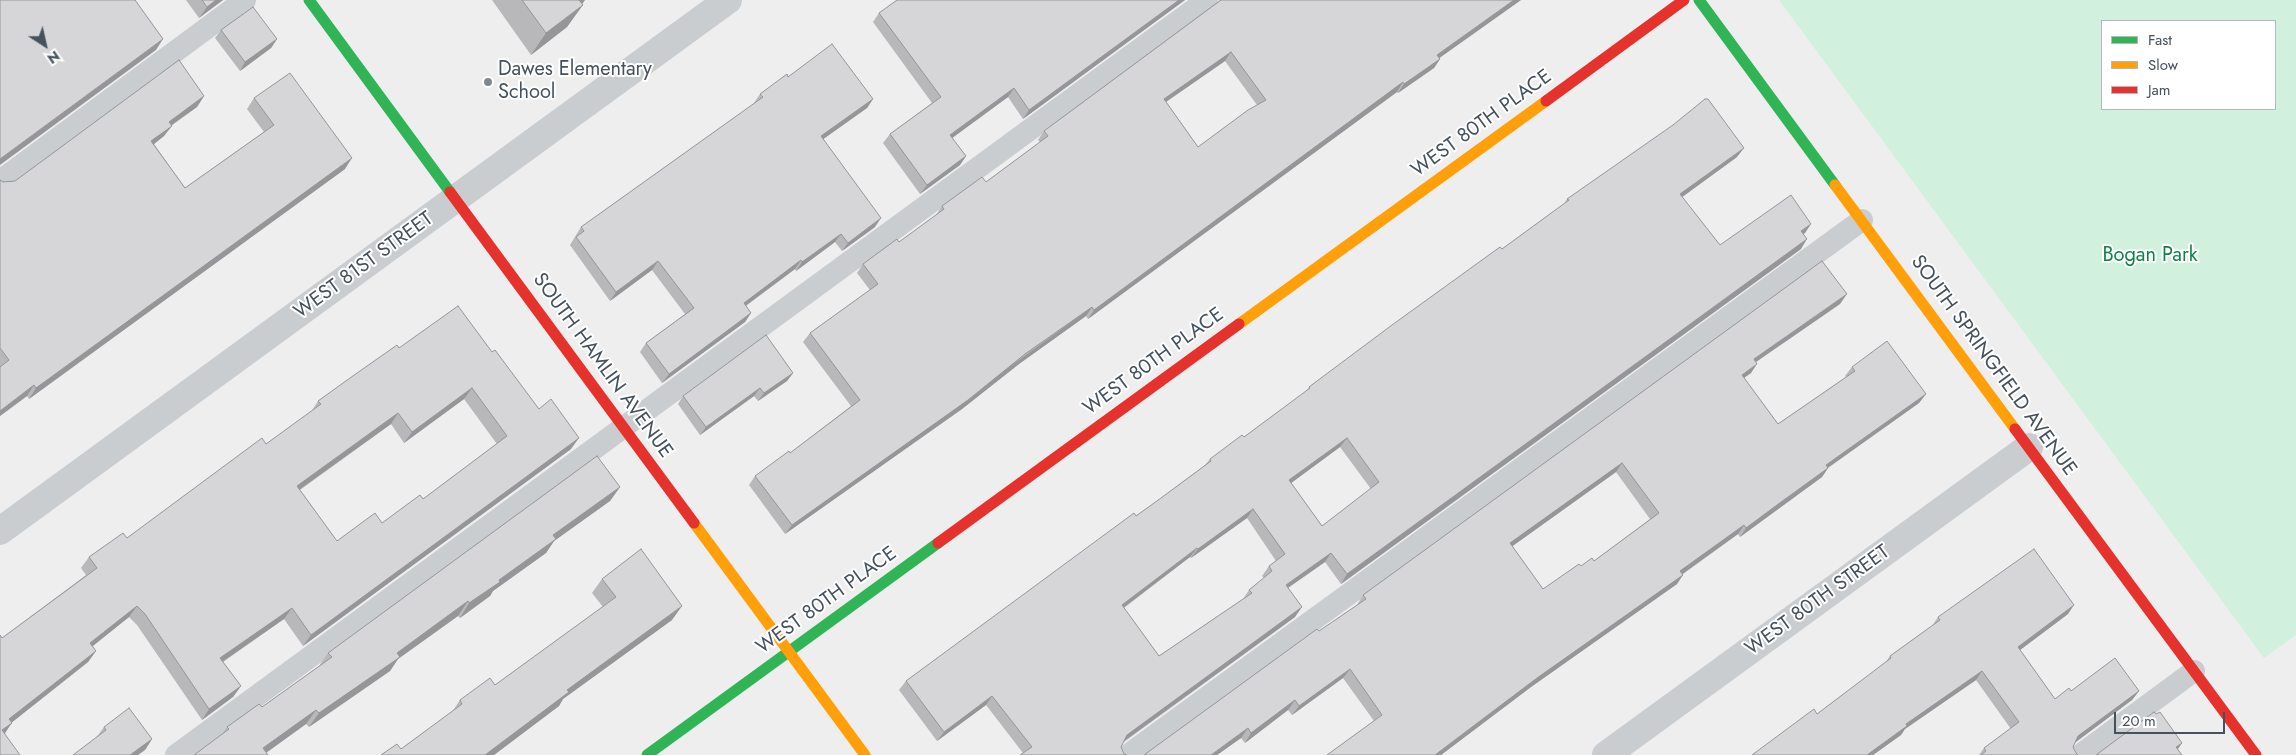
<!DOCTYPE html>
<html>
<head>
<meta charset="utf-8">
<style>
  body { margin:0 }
  #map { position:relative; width:2296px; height:755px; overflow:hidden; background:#efeeee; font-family:Jost,sans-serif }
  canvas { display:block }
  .legend { position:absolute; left:2101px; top:20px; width:175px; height:90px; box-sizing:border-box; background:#fff; border:1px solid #b5b9be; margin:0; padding:6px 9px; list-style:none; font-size:15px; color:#45515c }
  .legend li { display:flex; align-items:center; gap:10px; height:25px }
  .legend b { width:25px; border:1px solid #b5b9be }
  .north { position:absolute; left:20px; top:20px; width:50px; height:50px; -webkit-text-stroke:4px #fff; paint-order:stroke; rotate:145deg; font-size:14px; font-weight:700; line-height:20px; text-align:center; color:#45515c }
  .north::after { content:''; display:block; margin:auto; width:18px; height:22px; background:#45515c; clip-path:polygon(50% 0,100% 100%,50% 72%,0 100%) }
  .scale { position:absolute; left:2114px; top:712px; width:111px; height:22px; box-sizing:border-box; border:2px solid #45515c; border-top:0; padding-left:6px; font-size:15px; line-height:18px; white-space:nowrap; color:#45515c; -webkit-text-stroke:4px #fff; paint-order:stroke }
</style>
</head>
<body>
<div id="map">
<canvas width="2296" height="755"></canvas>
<ul class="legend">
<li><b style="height:6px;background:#30b455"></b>Fast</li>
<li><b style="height:6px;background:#ff9f0a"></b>Slow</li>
<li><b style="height:6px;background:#e5322d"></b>Jam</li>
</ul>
<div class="north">N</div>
<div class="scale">20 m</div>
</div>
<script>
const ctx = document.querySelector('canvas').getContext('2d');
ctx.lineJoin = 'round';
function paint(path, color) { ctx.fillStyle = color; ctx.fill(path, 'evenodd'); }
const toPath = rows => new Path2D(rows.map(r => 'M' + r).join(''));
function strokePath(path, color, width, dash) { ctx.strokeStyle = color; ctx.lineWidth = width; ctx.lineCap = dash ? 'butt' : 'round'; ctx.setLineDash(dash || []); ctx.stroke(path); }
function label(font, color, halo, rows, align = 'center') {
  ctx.font = font + ' Jost,sans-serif'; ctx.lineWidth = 4; ctx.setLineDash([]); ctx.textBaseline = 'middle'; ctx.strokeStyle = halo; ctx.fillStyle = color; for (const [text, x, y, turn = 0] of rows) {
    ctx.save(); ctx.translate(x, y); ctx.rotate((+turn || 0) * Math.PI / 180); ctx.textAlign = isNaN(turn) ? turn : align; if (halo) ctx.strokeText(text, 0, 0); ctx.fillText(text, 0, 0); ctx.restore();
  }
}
const green = toPath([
  [1779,0,2296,0,2296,635,2264,658],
  [2275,21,2275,109,2102,109,2102,21]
]);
const lane = toPath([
  [0,181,245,0],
  [176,755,1207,0],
  [1128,755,1862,220],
  [2080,755,2194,671]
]);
const street = toPath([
  [0,531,728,0],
  [1606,755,2029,447]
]);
const fast = toPath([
  [309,0,450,192],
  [1699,0,1835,185],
  [647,755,938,543]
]);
const slow = toPath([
  [1835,185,2015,429],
  [1239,324,1546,101],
  [694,523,865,755]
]);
const jam = toPath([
  [1546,101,1684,0],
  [450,192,694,523],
  [2015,429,2256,755],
  [938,543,1239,324]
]);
const wall = toPath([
  [186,0,223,0,199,18],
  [492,0,585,0,567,27,531,55],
  [1185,0,1023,119,1008,97,952,138,966,156,960,165,920,194,883,143,890,134,932,103,873,22,879,13],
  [1220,0,1521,0,1439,58,1440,59,1434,68,1398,93,1397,92,1126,291,1088,319,1086,316,1019,364,962,409,785,534,749,485,755,476,790,453,851,406,803,342,810,333,870,290,857,273,863,264,899,242,936,215,942,206,986,182,1040,142,1038,140,1044,131],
  [1225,61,1257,105,1198,147,1166,102],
  [221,30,277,39,271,48,240,71,215,38],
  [788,77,873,99,867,108,823,139,875,227,842,251,835,242,796,271,795,269,746,306,751,313,745,322,662,383,640,352,646,343,685,314,652,270,610,301,570,245,581,227,755,103,754,103,760,94],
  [204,96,197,107,171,125,164,136,154,144,185,188,264,132,247,109,254,98,345,169,29,399,27,396,0,416,0,180,3,182,15,181],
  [1737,157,1682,197,1720,245,1805,233,1803,234,1801,249,1341,584,1325,562,1288,588,1295,617,1124,742,1023,753,986,705,937,741,899,690,906,681,1161,498,1205,465,1210,459,1244,437,1306,392,1309,387,1502,249,1564,204,1567,199],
  [1340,447,1371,489,1322,526,1291,483],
  [1247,518,1276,561,1269,566,1262,576,1264,578,1249,590,1243,599,1159,656,1124,608,1190,557,1191,558],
  [1840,304,1756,362,1751,373,1744,378,1778,424,1846,377,1845,376,1852,367,1926,394,1919,403,1828,468,1822,477,1740,537,1738,534,1683,574,1677,584,1531,687,1441,755,1327,755,1374,721,1343,678,1292,715,1288,710,1245,743,1241,738,1217,755,1319,631,1357,605,1363,595],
  [1616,472,1650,519,1594,561,1581,566,1543,589,1512,546],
  [399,348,492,352,539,409,571,449,303,646,284,619,223,662,241,686,233,697,202,720,137,625,129,617,92,646,96,651,88,662,11,723,5,734,0,755,2,638,86,575,81,568,89,557,127,538,266,444,311,412,318,401],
  [464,399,497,444,423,499,382,523,337,541,300,490,391,424,404,443],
  [793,373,787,381,758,401,754,396,700,435,678,404,683,396],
  [620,487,610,501,554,541,546,553,493,591,490,596,460,618,458,616,398,659,390,671,309,727,306,724,266,753,222,734,227,727,262,707,319,666,328,653],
  [602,579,672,620,563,699,559,706,494,755,381,755,401,749,452,712,460,700,495,685,603,607,592,593],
  [2068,614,2020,650,2055,699,2071,691,2139,691,2132,700,2075,742,2073,747,2076,753,2078,755,1979,755,1984,748,2011,729,1976,680,1905,729,1901,735,1873,755,1752,755,1817,714,1885,663,1890,656,1932,626,1938,617],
  [104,727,152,739,145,750,96,738]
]);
const shadedWall = toPath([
  [216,0,223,0,199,18,207,7],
  [576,0,585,0,581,5],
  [1179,0,1185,0,1023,119,1029,110],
  [1514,0,1521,0,1431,64,1437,55],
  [583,5,567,27,531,55,546,33],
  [163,39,156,50,0,165,0,159],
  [277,39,271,48,240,71,245,62],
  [1231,52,1225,61,1157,108,1164,99],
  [1440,59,1434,68,1398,93,1404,84],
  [1403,82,1397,92,1088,319,1094,310],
  [1014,88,1008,97,944,144,950,135],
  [204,96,197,107,161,133,169,122],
  [873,99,867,108,815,145,821,136],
  [172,126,164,136,144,152,151,141],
  [1744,148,1737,157,1674,203,1680,194],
  [966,156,960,165,920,194,927,185],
  [352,158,345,169,29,399,36,388],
  [881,218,875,227,842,251,848,243],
  [1811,224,1805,233,1795,240,1801,231],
  [841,234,835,242,796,271,802,262],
  [1807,239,1801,249,1341,584,1347,574],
  [801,260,795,269,737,312,744,303],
  [658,261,652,270,610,301,616,292],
  [1847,294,1840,304,1747,368,1754,359],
  [1092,307,1086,316,1019,364,962,409,785,534,792,525],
  [751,313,745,322,662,383,669,374],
  [1757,364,1751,373,1735,384,1742,375],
  [793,373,787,381,758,401,764,393],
  [34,385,27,396,0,416,0,411],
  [472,388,464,399,404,443,412,432],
  [760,388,754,396,700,435,706,427],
  [1926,394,1919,403,1819,474,1826,465],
  [398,413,391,424,289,497,297,486],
  [579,438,571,449,303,646,311,635],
  [1347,438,1340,447,1283,489,1289,480],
  [1622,463,1616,472,1503,553,1510,543],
  [1828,468,1822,477,1740,537,1746,528],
  [620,487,610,501,554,541,546,553,493,591,490,596,460,618,469,603,553,535],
  [1253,509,1247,518,1191,558,1198,549],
  [1744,525,1738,534,1674,580,1680,571],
  [1197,548,1190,557,1115,614,1122,605],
  [1331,553,1325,562,1279,594,1286,585],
  [1683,575,1677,584,1531,687,1441,755,1435,755,1537,678],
  [468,601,458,616,398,659,390,671,309,727,319,713,397,653],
  [2074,605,2068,614,2012,656,2018,647],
  [137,606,129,617,83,654,90,643],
  [682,606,672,620,563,699,559,706,494,755,485,755,567,690],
  [1302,607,1295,617,1120,744,1127,735],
  [292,608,284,619,212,669,220,658],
  [96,651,88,662,1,731,9,719],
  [1350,669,1343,678,1292,715,1299,706],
  [1982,671,1976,680,1905,729,1901,735,1873,755,1867,755,1906,724],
  [241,686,233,697,202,720,209,709],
  [2139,691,2132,700,2072,745,2078,736],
  [992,696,986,705,937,741,944,732],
  [1295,700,1288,710,1245,743,1251,733],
  [316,710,306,724,263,755,263,748],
  [12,723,4,734,2,730],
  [1248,728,1241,738,1217,755,1211,755],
  [152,739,145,750,138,755,130,755],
  [2182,743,2176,752,2176,747]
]);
const building = toPath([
  [0,0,135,0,163,39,0,159,0,0],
  [202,0,216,0,207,7,202,0],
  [522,0,579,0,583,5,546,33,522,0],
  [897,0,1179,0,1029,110,1014,88,950,135,966,156,927,185,890,134,941,97,879,13,897,0],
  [1221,0,1514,0,1437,55,1440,59,1404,84,1403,82,1132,282,1094,310,1092,307,1025,354,968,400,792,525,755,476,789,451,790,453,860,400,810,333,878,284,863,264,897,239,899,242,944,209,942,206,982,177,986,182,1048,136,1044,131,1221,0],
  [1231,52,1266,100,1248,110,1198,147,1164,99,1231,52],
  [253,7,277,39,245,62,221,30,253,7],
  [832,44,873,99,821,136,881,218,848,243,841,234,802,262,801,260,744,303,751,313,669,374,646,343,694,308,658,261,616,292,576,237,584,231,581,227,763,97,760,94,787,74,788,77,832,44],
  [179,60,204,96,169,122,172,126,151,141,185,188,274,125,254,98,290,73,352,158,36,388,34,385,0,411,0,367,9,360,0,348,0,180,3,182,15,181,179,60],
  [1705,99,1708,99,1744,148,1680,194,1720,245,1791,195,1811,224,1801,231,1807,239,1347,574,1331,553,1286,585,1302,607,1127,735,1121,747,1124,754,1127,755,1020,755,1032,747,992,696,944,732,906,681,1134,513,1136,516,1161,498,1211,461,1210,459,1242,435,1244,437,1310,388,1309,387,1392,325,1500,247,1502,249,1569,200,1567,199,1673,125,1705,99],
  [1347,438,1379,482,1322,526,1289,480,1347,438],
  [1253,509,1285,554,1269,566,1272,571,1249,590,1252,593,1159,656,1122,605,1197,548,1198,549,1253,509],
  [1822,261,1847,294,1754,359,1757,364,1742,375,1778,424,1855,371,1852,367,1887,341,1926,394,1826,465,1828,468,1781,502,1746,528,1744,525,1680,571,1683,575,1537,678,1435,755,1327,755,1382,715,1350,669,1299,706,1295,700,1251,733,1248,728,1211,755,1144,755,1317,629,1319,631,1366,599,1363,595,1822,261],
  [1622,463,1659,513,1594,561,1592,558,1581,566,1579,564,1543,589,1510,543,1622,463],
  [458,306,492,352,495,350,539,409,551,399,579,438,311,635,292,608,220,658,241,686,209,709,145,614,137,606,90,643,96,651,9,719,12,723,2,730,20,755,0,755,0,635,2,638,97,568,89,557,123,533,127,538,262,438,266,444,321,404,318,401,350,378,397,345,399,348,458,306],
  [472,388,507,436,423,499,420,495,382,523,375,513,337,541,297,486,398,413,412,432,472,388],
  [766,335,793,373,764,393,760,388,706,427,683,396,766,335],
  [597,456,620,487,553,535,556,539,499,580,500,582,469,603,468,601,397,653,400,657,319,713,316,710,263,748,268,755,194,755,229,729,227,727,259,704,262,707,332,657,328,653,597,456],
  [641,549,682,606,567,690,569,692,485,755,381,755,397,744,401,749,462,704,460,700,490,678,495,685,616,597,602,579,641,549],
  [2034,549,2074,605,2018,647,2055,699,2069,688,2071,691,2115,658,2139,691,2078,736,2073,747,2076,753,2078,755,1981,755,1986,751,1984,748,2019,722,1982,671,1906,724,1907,726,1867,755,1752,755,1814,709,1817,714,1891,658,1890,656,1940,620,1938,617,2034,549],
  [129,708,152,739,130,755,73,755,106,730,104,727,129,708],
  [2154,712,2156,714,2160,712,2182,743,2176,747,2182,755,2096,755,2154,712]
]);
const markers = [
  [488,82,5,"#80888f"]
];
const poiNames = [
  ["Dawes Elementary",498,70],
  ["School",498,93]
];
const streetNames = [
  ["WEST 80TH PLACE",1482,124,-36],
  ["WEST 81ST STREET",364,266,-36],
  ["WEST 80TH PLACE",1154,362,-36],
  ["SOUTH HAMLIN AVENUE",602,366,54],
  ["SOUTH SPRINGFIELD AVENUE",1993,366,54],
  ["WEST 80TH PLACE",827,601,-36],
  ["WEST 80TH STREET",1818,601,-36]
];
const parkNames = [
  ["Bogan Park",2150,256]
];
paint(green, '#d1f0dd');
strokePath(lane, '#cacdd0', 22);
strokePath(street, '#cacdd0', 28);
strokePath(fast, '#30b455', 11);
strokePath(slow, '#ff9f0a', 11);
strokePath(jam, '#e5322d', 11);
paint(wall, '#b8b8bb');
paint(shadedWall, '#969698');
paint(building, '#d6d6d9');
strokePath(building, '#969698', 1);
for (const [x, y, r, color] of markers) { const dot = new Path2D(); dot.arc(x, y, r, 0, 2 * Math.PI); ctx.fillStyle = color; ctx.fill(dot); strokePath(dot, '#fff', 2); }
label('20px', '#45515c', '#fff', poiNames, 'left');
label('20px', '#45515c', '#fff', streetNames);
label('20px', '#12804a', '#fff', parkNames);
</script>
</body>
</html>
